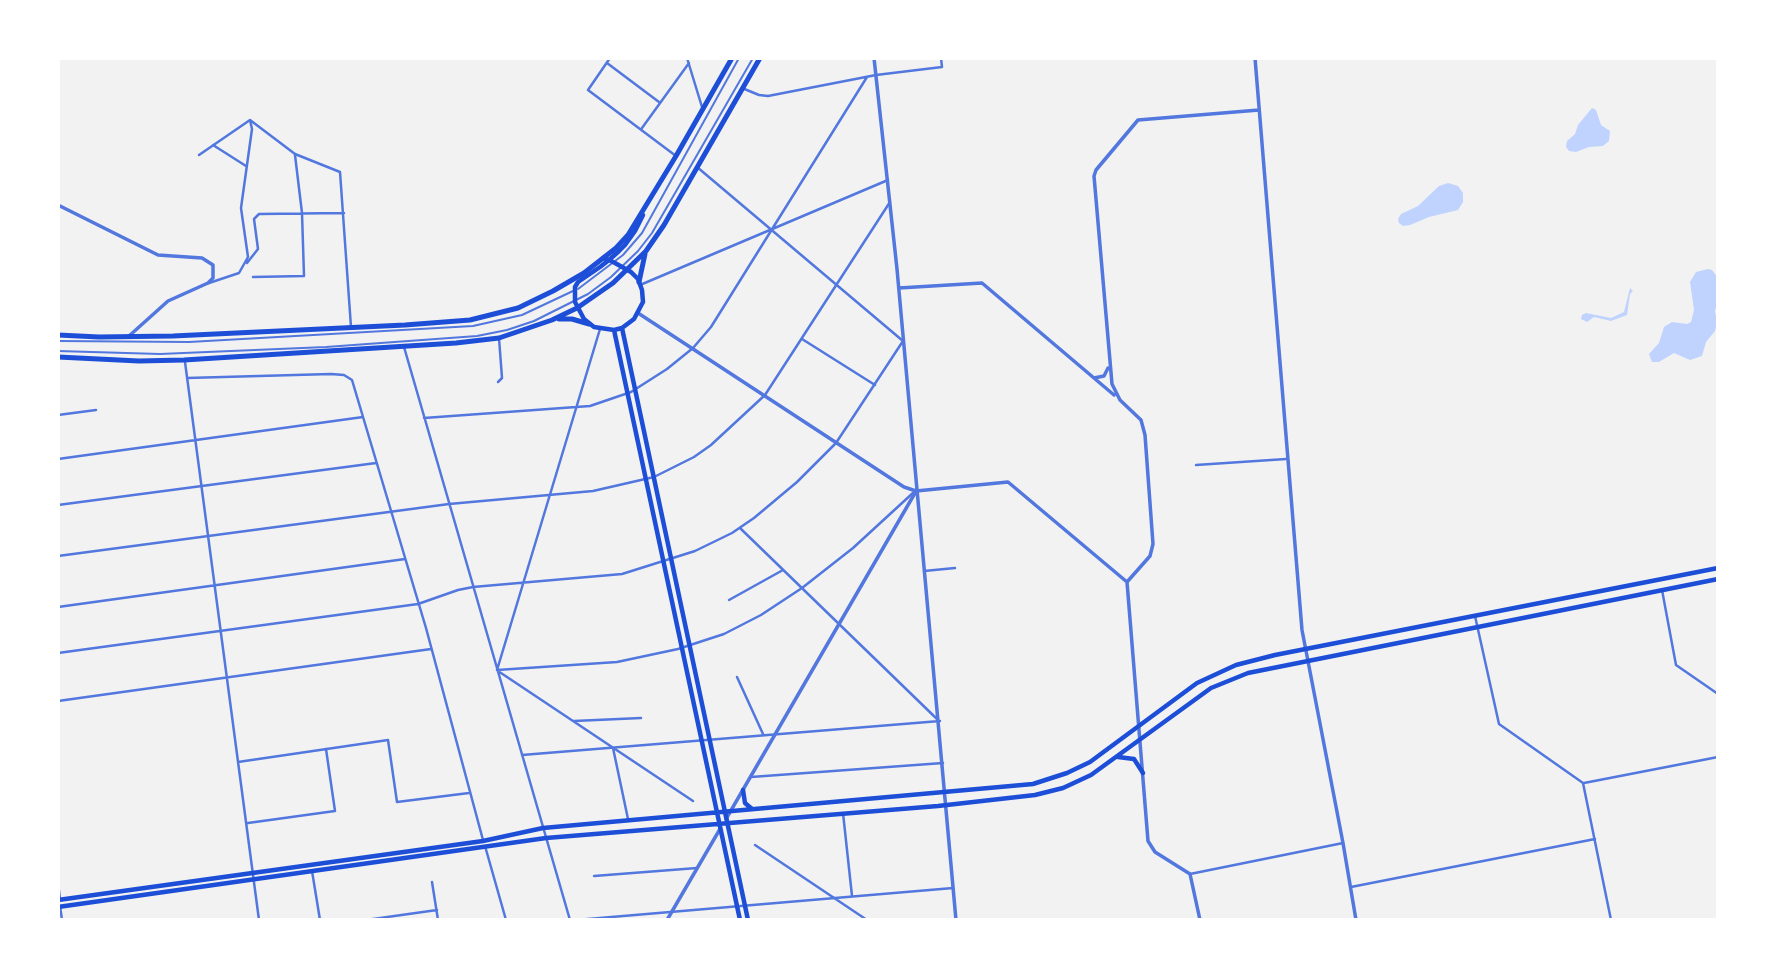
<!DOCTYPE html>
<html>
<head>
<meta charset="utf-8">
<style>
  body { margin:0 }
  #map { position:relative; width:1776px; height:978px; overflow:hidden; background:#f2f2f2; font-family:"Golos Text",sans-serif }
  canvas { display:block }
  .frame { position:absolute; inset:0; border:60px solid #fff; pointer-events:none }
</style>
</head>
<body>
<div id="map">
<canvas width="1776" height="978"></canvas>
<div class="frame"></div>
</div>
<script>
const ctx = document.querySelector('canvas').getContext('2d');
ctx.lineJoin = 'round';
function paint(path, color) { ctx.fillStyle = color; ctx.fill(path, 'evenodd'); }
const toPath = rows => new Path2D(rows.map(r => 'M' + r).join(''));
function strokePath(path, color, width, dash) { ctx.strokeStyle = color; ctx.lineWidth = width; ctx.lineCap = dash ? 'butt' : 'round'; ctx.setLineDash(dash || []); ctx.stroke(path); }
const water = toPath([
  [1592,108,1596,110,1601,125,1610,131,1609,141,1603,146,1589,147,1576,152,1569,151,1566,147,1567,141,1575,134,1578,125],
  [1448,183,1458,186,1463,193,1463,202,1458,210,1429,217,1410,225,1403,226,1399,223,1398,219,1401,214,1418,206,1439,186],
  [1708,269,1712,270,1718,278,1718,301,1715,311,1717,321,1715,331,1706,342,1702,356,1690,360,1674,353,1659,362,1652,362,1649,354,1659,343,1664,327,1672,322,1687,324,1691,322,1694,310,1690,282,1696,272],
  [1630,288,1633,291,1630,294,1627,315,1611,321,1594,317,1587,322,1581,319,1582,315,1586,313,1611,318,1624,312]
]);
const service = toPath([
  [578,289,623,255,642,233,739,58],
  [58,341,189,342,473,326,522,315,573,291],
  [58,351,160,354,326,347,477,336,507,330,534,321,588,294,611,277,638,251,652,233,753,58]
]);
const minor = toPath([
  [610,58,588,90,676,156],
  [687,58,702,107],
  [607,63,659,102],
  [742,88,759,95,768,96,876,75,942,67,941,58],
  [250,120,295,154,340,172,351,327],
  [642,128,689,63],
  [213,145,246,166],
  [199,155,250,120],
  [247,263,258,249,254,219,259,214,344,213],
  [253,277,304,276,302,213,295,155],
  [209,283,239,273,248,257,241,208,252,129,250,120],
  [640,285,888,180],
  [802,339,875,385],
  [404,347,570,920],
  [185,362,259,920],
  [187,378,331,374,344,375,352,380,426,628,483,840],
  [498,382,502,378,499,338],
  [58,415,96,410],
  [424,418,590,406,631,392,667,369,693,348,711,327,867,77],
  [58,459,363,417],
  [1196,465,1286,459],
  [58,505,376,463],
  [741,529,937,719],
  [58,556,449,504,593,491,654,477,694,457,711,445,765,395,890,202],
  [924,571,955,568],
  [1662,590,1676,665,1718,694],
  [729,600,783,570],
  [58,607,405,559],
  [1475,616,1499,724,1583,783,1611,920],
  [58,653,418,604,458,590,473,587,622,574,695,551,732,533,754,518,797,482,836,443,903,341,697,167],
  [497,670,617,662,678,649,724,634,761,615,802,588,853,548,914,492],
  [497,670,600,329],
  [498,671,693,801],
  [737,677,763,734],
  [58,701,431,649],
  [574,721,641,718],
  [613,748,628,819],
  [522,755,940,721],
  [238,762,388,740,397,802,469,793],
  [751,777,943,763],
  [1584,783,1718,757],
  [843,813,852,896],
  [248,823,335,811,326,749],
  [755,845,867,920],
  [485,846,506,920],
  [312,871,320,920],
  [1190,874,1343,843],
  [594,876,697,868],
  [432,882,438,920],
  [58,883,60,899],
  [1351,887,1595,839],
  [60,906,62,920],
  [366,920,437,910],
  [576,920,953,888]
]);
const tertiary = toPath([
  [874,58,897,269,956,920],
  [1255,58,1302,630,1343,843,1356,920],
  [58,205,158,255,202,258,213,265,213,278,208,283,168,301,129,336],
  [899,288,982,283,1114,395],
  [638,313,904,487,916,491,1008,482,1127,582],
  [1094,378,1104,376,1108,368],
  [726,819,915,493],
  [667,920,720,829],
  [1200,920,1190,874,1155,852,1148,841,1127,582,1150,556,1153,544,1145,435,1141,420,1120,400,1112,384,1094,176,1096,170,1138,120,1259,110]
]);
const secondary = toPath([
  [603,258,609,260,615,263,631,272,638,279,642,290,643,302,634,319,622,328,614,330,594,327,584,319,575,302,575,287,578,282,600,267,609,260,619,251,625,245,635,231,643,215],
  [622,328,748,920],
  [614,330,740,920],
  [1118,757,1134,759,1143,773],
  [743,790,745,803,752,809],
  [58,900,483,841,543,828,1033,784,1067,773,1090,762,1197,683,1236,665,1275,655,1718,568],
  [58,907,546,838,938,806,1035,795,1063,788,1091,775,1211,688,1248,673,1718,579]
]);
const primary = toPath([
  [639,282,645,254],
  [559,319,572,319,589,324],
  [58,335,99,337,173,336,405,325,470,320,518,308,553,291,584,273,616,248,628,235,676,156,732,58],
  [58,357,139,361,184,360,456,343,499,338,552,320,577,308,613,283,646,251,664,225,760,58]
]);
paint(water, '#bfd3fe');
strokePath(service, '#5277de', 2);
strokePath(minor, '#5277de', 2.5);
strokePath(tertiary, '#5277de', 3.5);
strokePath(secondary, '#1d4ed8', 4.5);
strokePath(primary, '#1d4ed8', 5);
</script>
</body>
</html>
